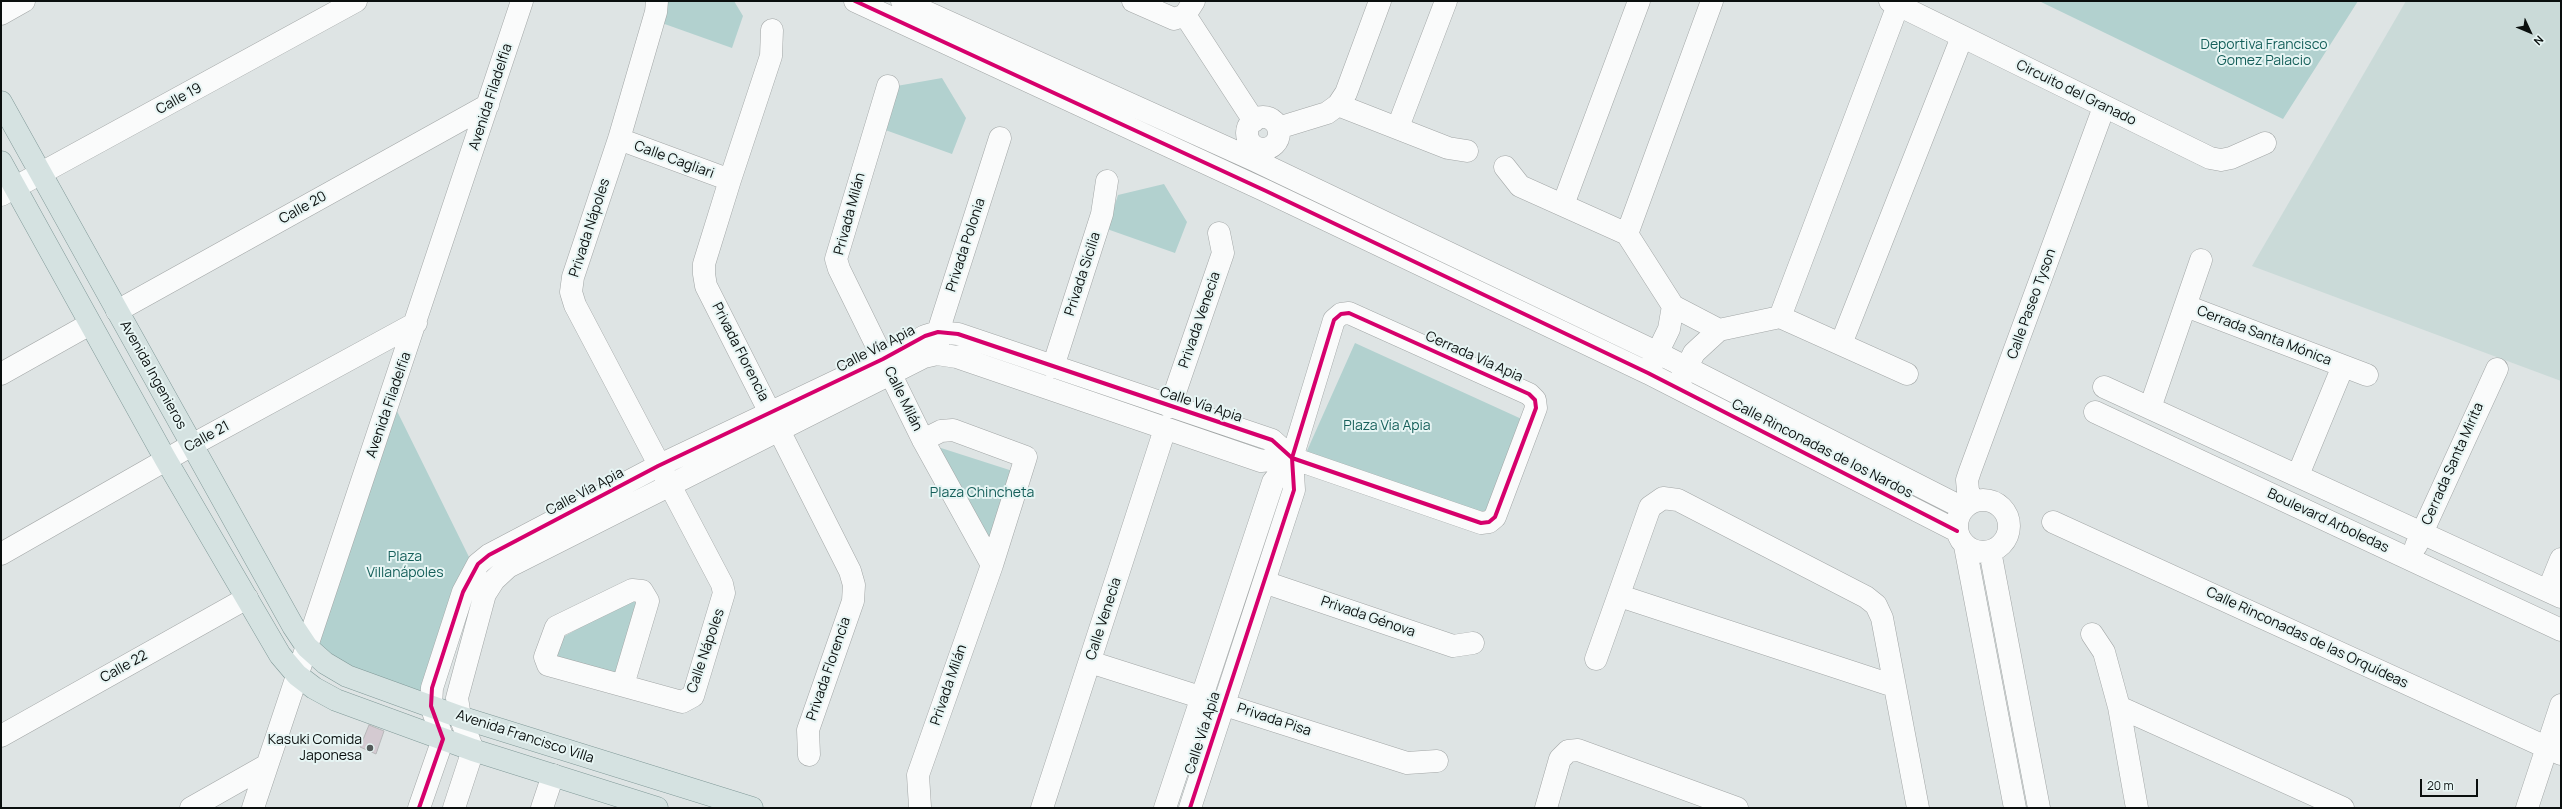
<!DOCTYPE html>
<html>
<head>
<meta charset="utf-8">
<style>
  body { margin:0 }
  #map { position:relative; width:2562px; height:809px; overflow:hidden; background:#dee4e4; font-family:Manrope,sans-serif }
  canvas { display:block }
  .frame { position:absolute; inset:0; border:2px solid #0a0f0e; pointer-events:none }
  .north { position:absolute; left:2510px; top:12px; width:40px; height:40px; -webkit-text-stroke:3px #e7f5f4; paint-order:stroke; rotate:134deg; font-size:11px; font-weight:700; line-height:16px; text-align:center; color:#0a0f0e }
  .north::after { content:''; display:block; margin:auto; width:14px; height:18px; background:#0a0f0e; clip-path:polygon(50% 0,100% 100%,50% 72%,0 100%) }
  .scale { position:absolute; left:2420px; top:779px; width:58px; height:18px; box-sizing:border-box; border:2px solid #0a0f0e; border-top:0; padding-left:5px; font-size:12px; line-height:14px; white-space:nowrap; color:#0a0f0e; -webkit-text-stroke:3px #e7f5f4; paint-order:stroke }
</style>
</head>
<body>
<div id="map">
<canvas width="2562" height="809"></canvas>
<div class="frame"></div>
<div class="north">N</div>
<div class="scale">20 m</div>
</div>
<script>
const ctx = document.querySelector('canvas').getContext('2d');
ctx.lineJoin = 'round';
function paint(path, color) { ctx.fillStyle = color; ctx.fill(path, 'evenodd'); }
const toPath = rows => new Path2D(rows.map(r => 'M' + r).join(''));
function strokePath(path, color, width, dash) { ctx.strokeStyle = color; ctx.lineWidth = width; ctx.lineCap = dash ? 'butt' : 'round'; ctx.setLineDash(dash || []); ctx.stroke(path); }
function label(font, color, halo, rows, align = 'center') {
  ctx.font = font + ' Manrope,sans-serif'; ctx.lineWidth = 4; ctx.setLineDash([]); ctx.textBaseline = 'middle'; ctx.strokeStyle = halo; ctx.fillStyle = color; for (const [text, x, y, turn = 0] of rows) {
    ctx.save(); ctx.translate(x, y); ctx.rotate((+turn || 0) * Math.PI / 180); ctx.textAlign = isNaN(turn) ? turn : align; if (halo) ctx.strokeText(text, 0, 0); ctx.fillText(text, 0, 0); ctx.restore();
  }
}
const built = toPath([
  [2406,1,2561,1,2561,381,2252,266]
]);
const green = toPath([
  [665,1,734,1,743,16,732,48,659,22],
  [2039,1,2358,1,2283,119],
  [942,78,966,118,952,154,877,127,891,87],
  [1164,184,1187,222,1175,253,1107,229,1118,195],
  [1355,343,1526,421,1486,530,1302,462],
  [397,411,469,557,415,704,311,663],
  [941,448,1022,474,987,571,926,453],
  [630,600,640,604,610,691,544,672,554,642]
]);
const building = toPath([
  [369,725,384,731,376,754,360,747,369,725]
]);
const minor = toPath([
  [855,1,1266,191,1648,373,1957,531],
  [902,1,1254,160,1658,353,1963,508],
  [1133,1,1174,19,1185,15,1194,1],
  [1890,1,2210,158,2221,160,2231,158,2265,143],
  [1,14,24,1],
  [1185,15,1254,121],
  [772,30,771,56,730,180,704,264,704,274,706,286,850,571,854,585,853,601,808,730,809,755],
  [888,86,836,259,839,269,923,440,992,565],
  [1338,105,1448,148,1467,151],
  '1247 133a16 16 0 1 1 32 0a16 16 0 1 1-32 0Z',
  [1398,127,1446,1],
  [1278,128,1327,113,1338,105,1346,93,1380,1],
  [619,139,730,180],
  [1505,167,1520,186,1627,234,1673,306,1719,330],
  [1,195,356,1],
  [1563,205,1639,1],
  [1627,234,1712,1],
  [2186,306,2367,375],
  [117,311,488,105],
  [1780,317,1898,5],
  [1841,344,1962,37],
  [938,347,938,332,1000,138],
  [1651,366,1669,329,1673,306],
  [1053,367,1102,214,1107,181],
  [1,374,90,324],
  [1680,381,1694,353,1719,330,1780,317,1907,374],
  [2104,387,2561,597],
  [1170,407,1223,253,1219,233],
  [2150,408,2201,260],
  [2095,412,2561,630],
  [2298,475,2343,366],
  '1957 526a26 26 0 1 1 52 0a26 26 0 1 1-52 0Z',
  [1973,501,1968,491,1967,480,1970,471,2104,107],
  [2053,522,2561,754],
  [1965,546,2015,808],
  [2416,546,2497,369],
  [1990,551,2039,808],
  [1,554,192,445,416,323],
  [1264,582,1453,646,1473,643],
  [2548,591,2561,559],
  [1620,596,1894,686],
  [2092,634,2104,652,2119,707,2137,808],
  [1596,659,1650,507,1663,498,1678,500,1866,597,1876,605,1882,618,1918,808],
  [1090,662,1407,763,1437,761],
  [623,685,648,601,642,591,632,590,556,627,545,657,548,665,682,702,693,696,724,593,722,584,575,305,571,292,573,277,619,139,656,12,657,1],
  [2119,707,2343,808],
  [1,736,247,598],
  [920,807,918,775,992,565,1026,457,953,430,941,431,923,440],
  [191,808,267,765],
  [253,808,522,1],
  [419,808,443,739,431,706,432,688,463,592,478,564,489,555,658,466,883,359,925,336,938,332,958,334,1272,440,1292,458,1481,523,1489,522,1495,517,1536,408,1535,400,1529,394,1349,313,1341,314,1334,320,1292,458,1294,490,1190,808],
  [454,808,473,750,460,717,457,698,485,594,494,580,508,567,924,357,937,354,957,357,1261,461,1292,458],
  [542,808,553,775],
  [1042,808,1165,429],
  [1165,808,1273,482,1292,458],
  [1546,808,1560,759,1568,751,1578,750,1737,808],
  [2527,808,2561,705]
]);
const major = toPath([
  [1,102,293,626,307,647,325,663,347,676,460,717,752,808],
  [1,162,166,460,280,655,297,675,314,688,336,700,473,750,657,808]
]);
const cycleway = toPath([
  [855,1,1266,191,1648,373,1957,531],
  [419,808,443,739,431,706,432,688,463,592,478,564,489,555,658,466,883,359,925,336,938,332,958,334,1272,440,1292,458,1481,523,1489,522,1495,517,1536,408,1535,400,1529,394,1349,313,1341,314,1334,320,1292,458,1294,490,1190,808]
]);
const markers = [
  [370,748,4,"#545a59"]
];
const parkNames = [
  ["Deportiva Francisco",2264,45],
  ["Gomez Palacio",2264,61],
  ["Plaza Vía Apia",1387,426],
  ["Plaza Chincheta",982,493],
  ["Plaza",405,557],
  ["Villanápoles",405,573]
];
const streetNames = [
  ["Circuito del Granado",2076,93,26],
  ["Avenida Filadelfia",491,97,-72],
  ["Calle 19",179,99,-29],
  ["Calle Cagliari",674,160,20],
  ["Calle 20",303,208,-29],
  ["Privada Milán",850,214,-75],
  ["Privada Nápoles",590,228,-72],
  ["Privada Polonia",966,245,-72],
  ["Privada Sicilia",1083,274,-72],
  ["Calle Paseo Tyson",2032,304,-70],
  ["Privada Venecia",1200,320,-71],
  ["Cerrada Santa Mónica",2264,336,21],
  ["Calle Vía Apia",876,349,-27],
  ["Privada Florencia",740,352,63],
  ["Cerrada Vía Apia",1474,357,24],
  ["Avenida Ingenieros",153,375,61],
  ["Calle Milán",903,399,64],
  ["Avenida Filadelfia",389,405,-71],
  ["Calle Vía Apia",1201,405,18],
  ["Calle 21",207,437,-29],
  ["Calle Rinconadas de los Nardos",1822,449,27],
  ["Cerrada Santa Mirita",2453,464,-66],
  ["Calle Vía Apia",585,492,-28],
  ["Boulevard Arboledas",2328,521,25],
  ["Privada Génova",1368,617,19],
  ["Calle Venecia",1104,619,-72],
  ["Calle Rinconadas de las Orquídeas",2307,638,25],
  ["Calle Nápoles",706,651,-71],
  ["Calle 22",124,667,-29],
  ["Privada Florencia",829,669,-71],
  ["Privada Milán",949,685,-71],
  ["Privada Pisa",1274,720,18],
  ["Calle Vía Apia",1203,733,-72],
  ["Avenida Francisco Villa",525,737,18]
];
const poiNames = [
  ["Kasuki Comida",362,740],
  ["Japonesa",362,756]
];
paint(built, '#cadad8');
paint(green, '#b2d1cf');
paint(building, '#d4cad1');
strokePath(building, '#b7b8b9', 1);
strokePath(minor, '#a2a6a6', 23);
strokePath(major, '#809998', 23);
strokePath(minor, '#fafbfb', 22);
strokePath(major, '#d5e2e1', 22);
strokePath(cycleway, '#d6006c', 4);
for (const [x, y, r, color] of markers) { const dot = new Path2D(); dot.arc(x, y, r, 0, 2 * Math.PI); ctx.fillStyle = color; ctx.fill(dot); strokePath(dot, '#e7f5f4', 1.5); }
label('14px', '#155f5a', '#e7f5f4', parkNames);
label('14px', '#0a0f0e', '#e7f5f4', streetNames);
label('14px', '#0a0f0e', '#e7f5f4', poiNames, 'right');
</script>
</body>
</html>
